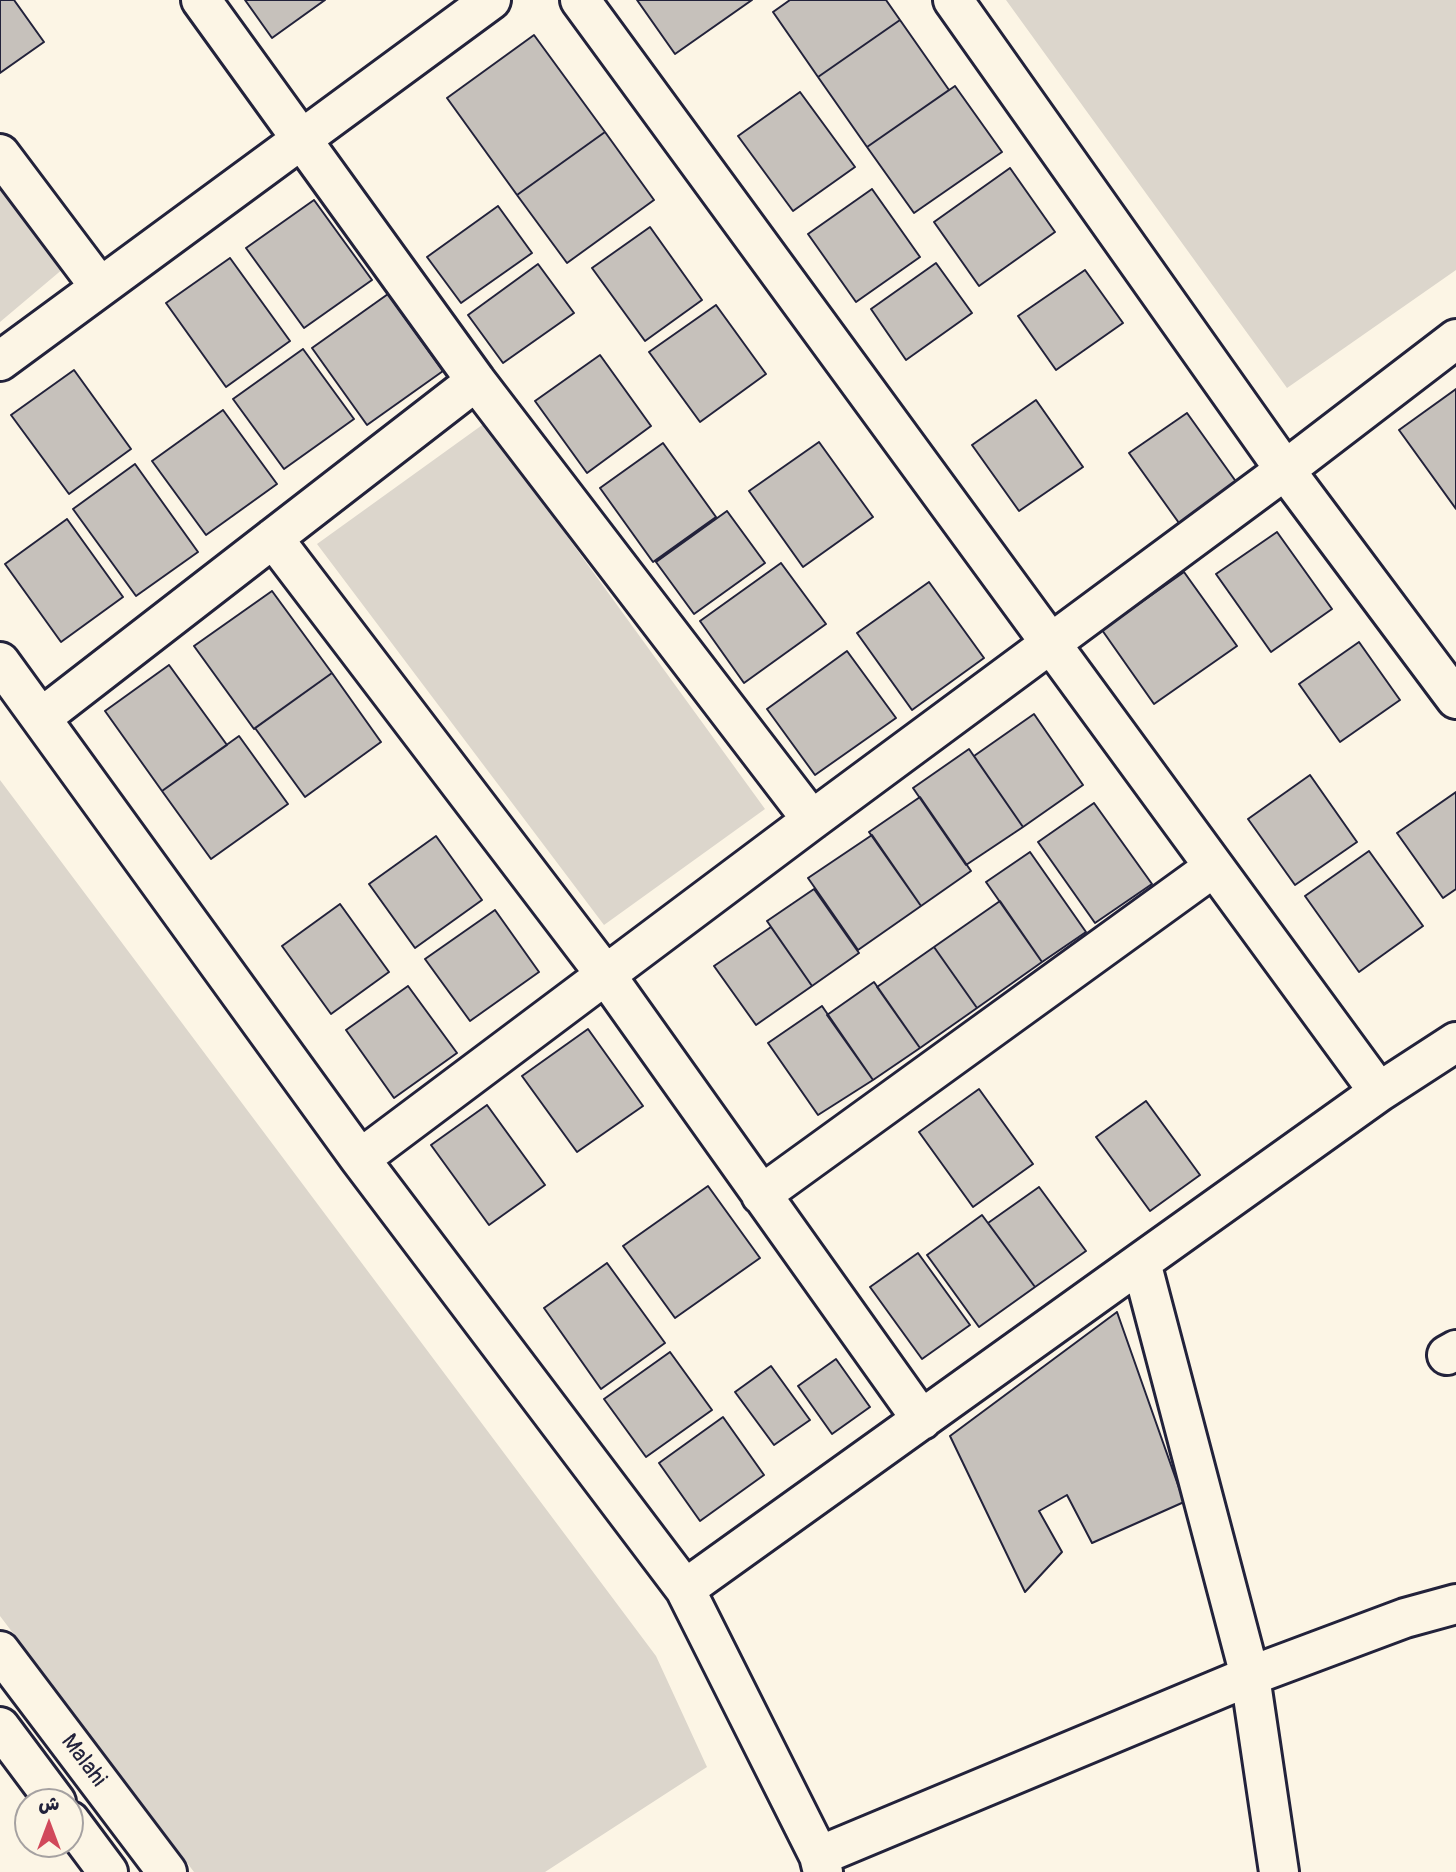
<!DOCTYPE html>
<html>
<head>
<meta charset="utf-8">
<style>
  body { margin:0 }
  #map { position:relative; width:1456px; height:1872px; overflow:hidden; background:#fcf5e5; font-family:Pangolin,"Playpen Sans Arabic",sans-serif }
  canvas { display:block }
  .north { position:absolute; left:14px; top:1788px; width:70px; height:70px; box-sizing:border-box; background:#fcf5e5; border:2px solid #a5a1a1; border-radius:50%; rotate:0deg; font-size:19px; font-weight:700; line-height:28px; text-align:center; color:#22223b }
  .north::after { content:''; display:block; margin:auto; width:24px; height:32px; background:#d1495b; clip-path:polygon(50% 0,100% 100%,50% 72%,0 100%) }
</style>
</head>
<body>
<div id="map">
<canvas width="1456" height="1872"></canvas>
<div class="north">ش</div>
</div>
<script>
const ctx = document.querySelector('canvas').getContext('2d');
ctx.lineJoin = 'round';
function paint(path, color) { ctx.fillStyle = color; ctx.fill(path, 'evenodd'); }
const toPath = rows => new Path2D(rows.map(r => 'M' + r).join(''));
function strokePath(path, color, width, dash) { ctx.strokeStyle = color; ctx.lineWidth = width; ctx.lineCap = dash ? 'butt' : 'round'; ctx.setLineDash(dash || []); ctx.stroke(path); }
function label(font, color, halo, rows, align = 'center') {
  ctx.font = font + ' Pangolin,sans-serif'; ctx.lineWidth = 7; ctx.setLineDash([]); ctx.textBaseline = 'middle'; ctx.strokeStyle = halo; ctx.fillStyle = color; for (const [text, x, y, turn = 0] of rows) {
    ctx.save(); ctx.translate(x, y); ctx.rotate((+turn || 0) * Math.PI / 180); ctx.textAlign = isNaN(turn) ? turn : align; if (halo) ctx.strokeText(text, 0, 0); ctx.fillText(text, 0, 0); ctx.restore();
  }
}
const green = toPath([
  [1006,0,1456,0,1456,270,1287,388],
  [0,183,64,268,0,322],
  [485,423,765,809,604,925,317,544],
  [0,780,656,1656,707,1767,545,1872,194,1872,0,1616]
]);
const building = toPath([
  [0,0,14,0,44,42,0,73,0,0],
  [245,0,325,0,272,38,245,0],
  [637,0,752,0,675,54,637,0],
  [790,0,886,0,900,20,818,77,773,12,790,0],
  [900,20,949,90,867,147,818,77,900,20],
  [534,35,605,132,517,195,447,98,534,35],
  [955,86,1002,152,914,213,867,147,955,86],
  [800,92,855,167,793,211,738,136,800,92],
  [605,132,654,200,567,263,517,195,605,132],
  [1010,168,1055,232,979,286,934,222,1010,168],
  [872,189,920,257,856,302,808,234,872,189],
  [314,200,372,280,304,328,246,248,314,200],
  [498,206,532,253,461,303,427,257,498,206],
  [650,227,702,300,645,341,592,268,650,227],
  [230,258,290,341,226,387,166,303,230,258],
  [936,263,972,313,906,360,871,309,936,263],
  [538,264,574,313,503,363,468,315,538,264],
  [1085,270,1123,323,1056,370,1018,316,1085,270],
  [388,294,443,371,367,425,312,348,388,294],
  [716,305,766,374,700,422,649,352,716,305],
  [303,349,354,419,284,469,233,399,303,349],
  [600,355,651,426,587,473,535,401,600,355],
  [74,370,131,449,69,494,11,415,74,370],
  [1456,389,1456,509,1399,430,1456,389],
  [1036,400,1083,467,1019,511,972,445,1036,400],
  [223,410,277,484,206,535,152,461,223,410],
  [1187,413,1237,483,1179,523,1129,453,1187,413],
  [819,442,873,517,803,567,749,491,819,442],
  [663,443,716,517,653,562,600,488,663,443],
  [135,464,198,552,136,596,73,509,135,464],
  [727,511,765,563,694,614,656,562,727,511],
  [67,519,123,597,61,642,5,564,67,519],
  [1277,532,1332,609,1271,652,1216,574,1277,532],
  [781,563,826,624,744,683,700,621,781,563],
  [1184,572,1237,646,1154,704,1102,630,1184,572],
  [929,582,984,658,912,710,857,633,929,582],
  [272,591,332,673,254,729,194,646,272,591],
  [1359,642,1400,700,1340,742,1299,684,1359,642],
  [847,651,896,718,815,775,767,709,847,651],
  [169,665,227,745,162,791,105,711,169,665],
  [332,673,381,742,305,797,255,728,332,673],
  [1034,714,1083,785,1023,827,974,756,1034,714],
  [239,736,288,804,211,859,162,791,239,736],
  [969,749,1023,827,966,865,913,788,969,749],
  [1310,775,1357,842,1295,885,1248,819,1310,775],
  [1456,792,1456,889,1443,898,1397,833,1456,792],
  [920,797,971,871,921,906,869,832,920,797],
  [1094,803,1152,884,1095,923,1038,842,1094,803],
  [872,835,921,906,858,950,808,878,872,835],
  [436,836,482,900,415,948,369,884,436,836],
  [1369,851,1423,926,1359,972,1305,896,1369,851],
  [1030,852,1086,932,1042,962,986,882,1030,852],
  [814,889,859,953,812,986,767,921,814,889],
  [1000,901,1042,962,977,1008,934,947,1000,901],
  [340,904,389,972,331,1014,282,946,340,904],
  [495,910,539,972,470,1021,425,959,495,910],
  [771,927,812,986,756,1025,714,966,771,927],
  [934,947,977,1008,920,1048,877,987,934,947],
  [874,982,920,1048,873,1080,827,1015,874,982],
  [408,986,457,1053,394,1098,346,1030,408,986],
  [822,1006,873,1080,818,1115,768,1043,822,1006],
  [588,1029,643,1106,577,1152,522,1076,588,1029],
  [979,1089,1033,1164,973,1207,919,1132,979,1089],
  [1146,1101,1200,1175,1150,1211,1096,1137,1146,1101],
  [487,1105,545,1185,489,1225,431,1145,487,1105],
  [708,1186,760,1258,675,1318,623,1246,708,1186],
  [1039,1187,1086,1251,1035,1287,988,1223,1039,1187],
  [982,1215,1035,1287,979,1327,927,1255,982,1215],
  [918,1253,970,1325,922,1359,870,1287,918,1253],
  [607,1263,665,1343,601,1389,544,1308,607,1263],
  [1117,1312,1184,1502,1092,1543,1067,1495,1039,1511,1062,1552,1025,1592,950,1436,1117,1312],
  [670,1352,712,1410,646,1457,604,1399,670,1352],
  [836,1359,870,1407,832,1434,798,1386,836,1359],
  [771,1366,810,1420,774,1445,735,1392,771,1366],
  [723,1417,764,1475,700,1521,659,1463,723,1417]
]);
const minor = toPath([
  [201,0,476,381,812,820],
  [580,0,1379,1092],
  [953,0,1285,470,1456,699],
  [0,154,100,287],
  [0,361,491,0],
  [273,538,605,974,922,1420],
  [0,662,360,1159,685,1589,819,1856,823,1872],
  [41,718,476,381],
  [360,1159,812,820,1285,470,1456,339],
  [761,1195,1214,867],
  [1141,1262,1250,1676,1279,1872],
  [1447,1355,1456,1350],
  [685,1589,1141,1262,1379,1092,1456,1042],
  [0,1651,167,1872],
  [0,1727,56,1802],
  [70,1821,108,1872],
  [819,1856,1250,1676,1405,1618,1456,1604]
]);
const streetNames = [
  ["Malahi",83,1761,53]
];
paint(green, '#dcd6cc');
paint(building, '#c6c1bb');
strokePath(building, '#22223b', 2);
strokePath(minor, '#22223b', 44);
strokePath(minor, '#fcf5e5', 38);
label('23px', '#22223b', '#fcf5e5', streetNames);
</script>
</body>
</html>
